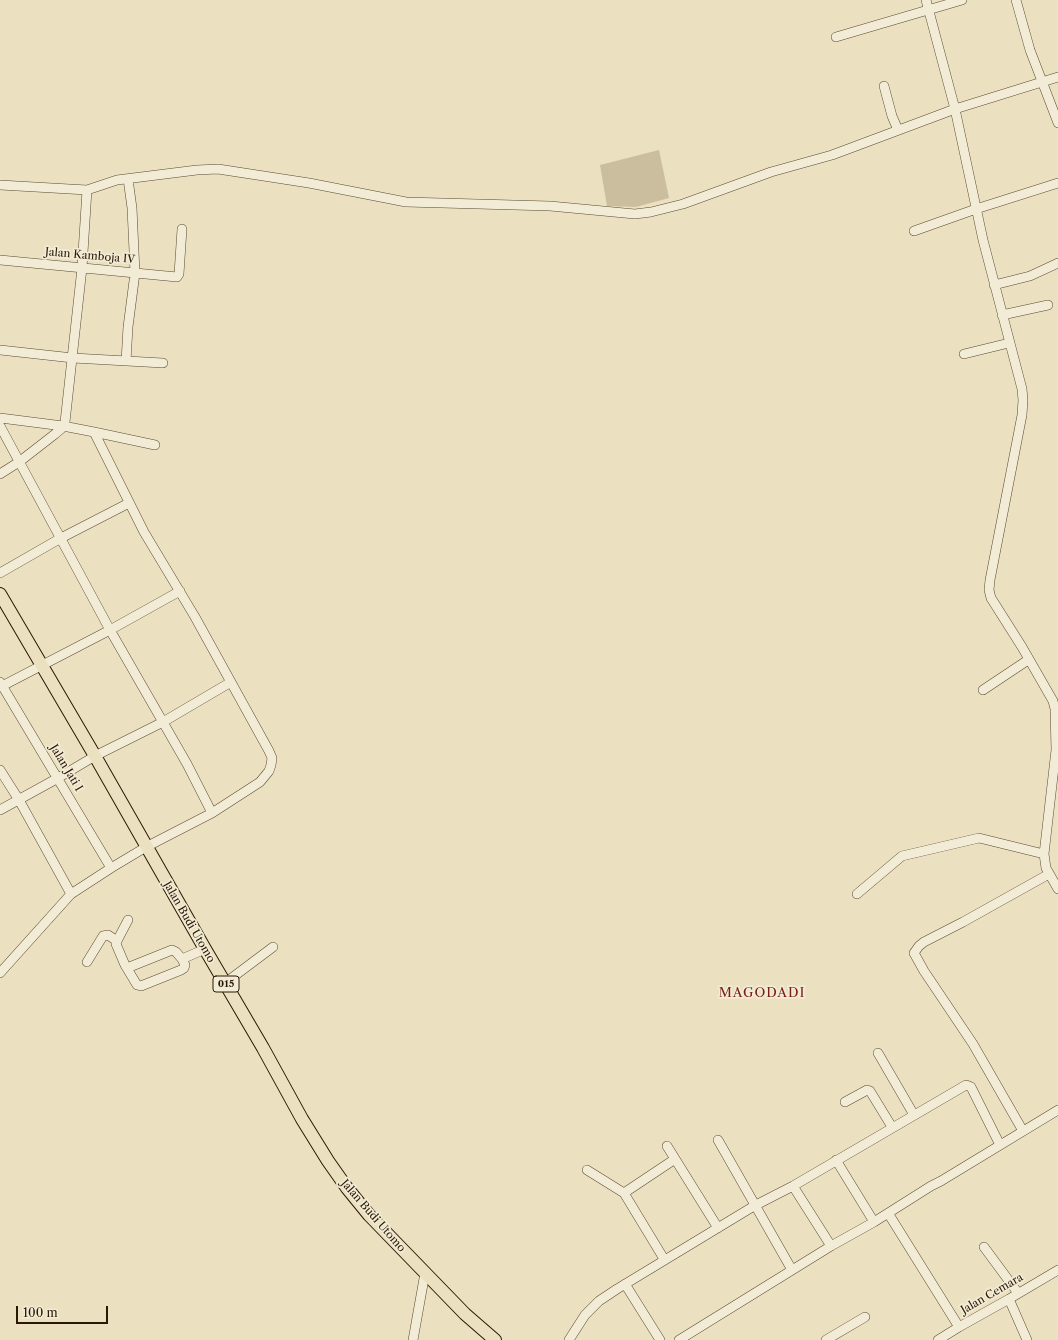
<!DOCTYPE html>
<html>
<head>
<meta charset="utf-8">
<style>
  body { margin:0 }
  #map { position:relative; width:1058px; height:1340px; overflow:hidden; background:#ebe0bf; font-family:"Libre Caslon Text",serif }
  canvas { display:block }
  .scale { position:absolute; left:16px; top:1306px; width:92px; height:18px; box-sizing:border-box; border:2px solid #291804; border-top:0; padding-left:5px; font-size:12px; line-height:14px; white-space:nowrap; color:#291804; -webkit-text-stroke:3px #f2ebd5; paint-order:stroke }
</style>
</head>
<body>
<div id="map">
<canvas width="1058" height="1340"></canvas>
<div class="scale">100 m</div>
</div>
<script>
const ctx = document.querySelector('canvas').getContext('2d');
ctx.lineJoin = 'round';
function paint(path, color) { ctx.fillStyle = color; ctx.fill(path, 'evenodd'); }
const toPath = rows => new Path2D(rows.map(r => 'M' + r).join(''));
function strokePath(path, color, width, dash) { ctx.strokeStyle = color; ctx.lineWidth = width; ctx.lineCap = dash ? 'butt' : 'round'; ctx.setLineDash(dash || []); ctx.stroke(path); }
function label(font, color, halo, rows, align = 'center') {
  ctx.font = font + ' "Libre Caslon Text",serif'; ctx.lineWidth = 3.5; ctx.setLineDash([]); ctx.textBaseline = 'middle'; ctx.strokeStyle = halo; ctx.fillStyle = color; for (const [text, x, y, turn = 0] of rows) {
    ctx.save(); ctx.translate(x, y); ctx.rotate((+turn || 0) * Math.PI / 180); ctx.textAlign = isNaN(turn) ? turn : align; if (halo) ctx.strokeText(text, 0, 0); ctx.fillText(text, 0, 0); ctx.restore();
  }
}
const green = toPath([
  [659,150,669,198,636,207,607,206,600,165]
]);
const minor = toPath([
  [926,0,955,109,983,240,1022,389,1023,400,1022,415,990,580,989,590,991,598,1022,647,1053,701,1055,709,1056,750,1044,854,1046,868,1058,889],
  [1016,0,1030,50,1058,123],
  [836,37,962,0],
  [884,86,892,116,898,130],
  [0,185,87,190],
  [914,231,976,209,1058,183],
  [0,260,177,277,179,274,182,229],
  [994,285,1030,276,1058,263],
  [1002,315,1048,305],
  [0,350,73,358,163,363],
  [964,354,1009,343],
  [126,361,128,327,135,273,132,208,128,179],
  [0,418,63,426,94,432,144,532,195,617,269,751,272,758,271,765,269,771,260,782,212,813,146,847,111,868,71,894,0,973],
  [0,426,110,630,187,764,212,813],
  [94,432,155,445],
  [0,474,19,462,55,434,61,429,65,422,82,268,87,190,117,180,197,170,218,169,309,183,406,202,550,206,635,214,651,212,683,204,771,172,832,155,955,109,1058,77],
  [0,573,61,538,129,503],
  [0,682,111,868],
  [2,686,110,630,180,591],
  [983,690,1028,660],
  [0,770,19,800,71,894],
  [0,810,58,778,95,756,163,722,231,682],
  [857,894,902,856,979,838,1044,854],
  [182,959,205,949],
  [87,962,103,936,108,935,117,941],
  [127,968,172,950,176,952,182,959,185,965,184,968,181,970,141,986,137,985,125,965,116,944,117,941,128,920],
  [225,983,273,947],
  [878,1053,914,1115],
  [845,1102,867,1090,870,1091,892,1127],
  [1023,1131,973,1044,924,971,914,953,919,946,924,942,963,922,1049,874],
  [718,1140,792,1270],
  [667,1146,718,1228],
  [836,1160,874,1222],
  [587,1170,624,1193,664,1259],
  [793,1186,831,1246],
  [624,1193,675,1159],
  [888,1213,959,1327],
  [984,1247,1018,1293],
  [625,1284,660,1340],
  [1009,1299,1027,1340],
  [413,1340,425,1273],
  [569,1340,585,1315,599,1301,617,1289,754,1206,793,1186,966,1085,971,1087,1000,1145],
  [679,1340,831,1246,874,1222,931,1186,941,1181,1058,1110],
  [826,1340,865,1317],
  [938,1340,959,1327,1009,1299,1058,1270]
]);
const major = toPath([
  [0,594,95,756,205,949,263,1048,302,1119,328,1161,347,1188,369,1215,465,1314,495,1340]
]);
const shields = [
  [226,984,26]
];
const shieldNames = [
  ["015",226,984]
];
const streetNames = [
  ["Jalan Kamboja IV",90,256,5],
  ["Jalan Jati I",66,768,59],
  ["Jalan Budi Utomo",189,922,60],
  ["Jalan Budi Utomo",373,1216,49],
  ["Jalan Cemara",992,1294,-30]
];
const quarterNames = [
  ["MAGODADI",762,993]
];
paint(green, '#cabe9f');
strokePath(minor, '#5a4a33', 10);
strokePath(major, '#291804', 14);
strokePath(minor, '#f2ebd5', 9);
strokePath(major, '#ebe0bf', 12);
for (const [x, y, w] of shields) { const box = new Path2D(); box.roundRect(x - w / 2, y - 8, w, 16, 3); ctx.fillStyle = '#f2ebd5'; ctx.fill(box); strokePath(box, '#291804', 1); }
label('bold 10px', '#291804', null, shieldNames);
label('11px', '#291804', '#f2ebd5', streetNames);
ctx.letterSpacing = '1px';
label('13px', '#7a1f14', '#f2ebd5', quarterNames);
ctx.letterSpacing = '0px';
</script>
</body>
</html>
